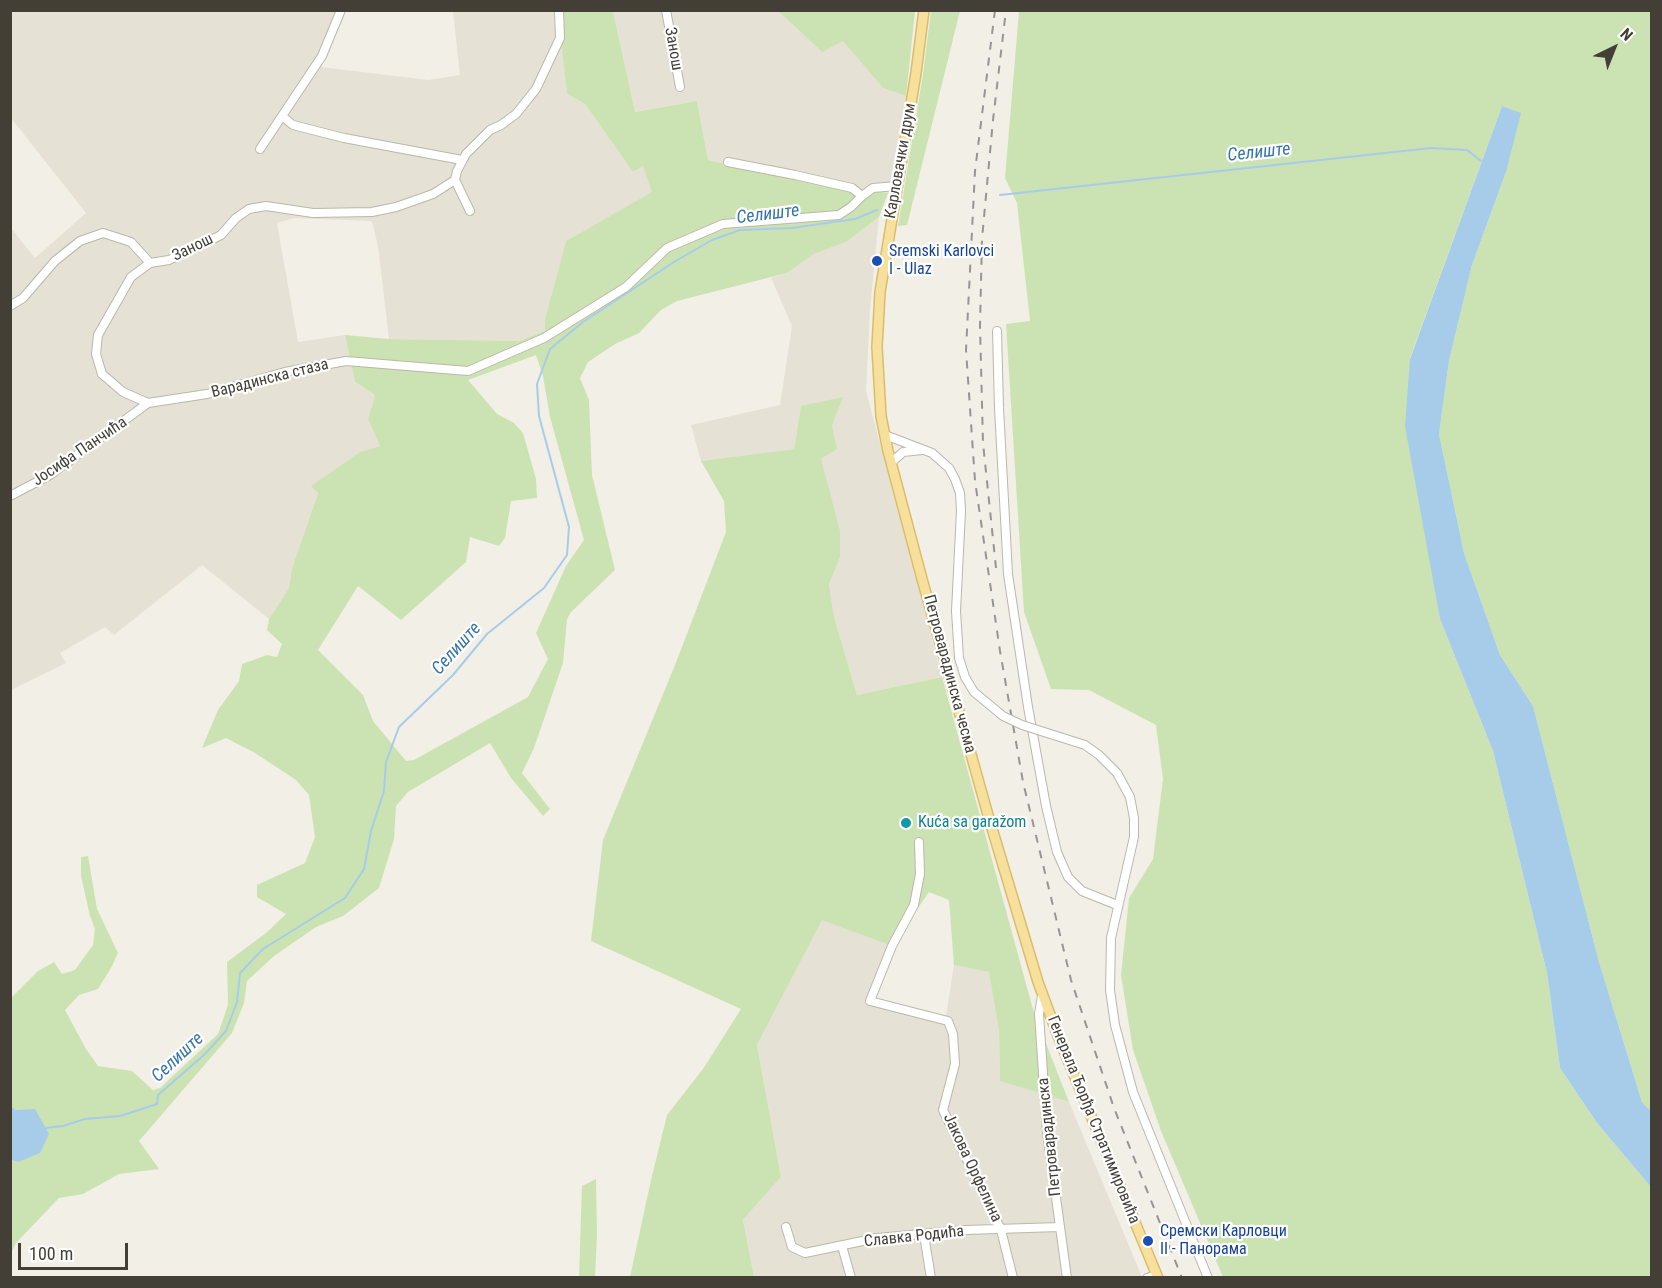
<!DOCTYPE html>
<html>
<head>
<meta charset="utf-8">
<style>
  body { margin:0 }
  #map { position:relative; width:1662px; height:1288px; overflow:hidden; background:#f2efe6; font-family:"Roboto Condensed",sans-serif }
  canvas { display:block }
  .frame { position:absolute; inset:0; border:12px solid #443f36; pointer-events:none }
  .north { position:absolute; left:1584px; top:18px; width:60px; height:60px; -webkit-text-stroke:4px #fff; paint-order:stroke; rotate:43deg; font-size:16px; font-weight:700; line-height:24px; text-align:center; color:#443f36 }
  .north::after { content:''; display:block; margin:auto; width:21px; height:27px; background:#443f36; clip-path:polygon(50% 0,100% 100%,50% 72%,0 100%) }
  .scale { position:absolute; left:18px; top:1243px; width:110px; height:27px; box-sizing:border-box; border:3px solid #443f36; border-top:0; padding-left:8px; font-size:18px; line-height:21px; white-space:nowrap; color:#443f36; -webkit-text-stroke:4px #fff; paint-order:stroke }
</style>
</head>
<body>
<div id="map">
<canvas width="1662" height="1288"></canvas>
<div class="frame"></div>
<div class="north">N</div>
<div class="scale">100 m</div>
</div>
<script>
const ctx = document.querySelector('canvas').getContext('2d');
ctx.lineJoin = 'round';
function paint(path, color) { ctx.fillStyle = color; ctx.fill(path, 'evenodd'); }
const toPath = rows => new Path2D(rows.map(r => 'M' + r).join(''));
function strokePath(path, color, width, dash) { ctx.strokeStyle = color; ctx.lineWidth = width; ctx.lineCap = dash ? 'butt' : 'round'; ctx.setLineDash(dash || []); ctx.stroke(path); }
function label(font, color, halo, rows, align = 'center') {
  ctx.font = font + ' "Roboto Condensed",sans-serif'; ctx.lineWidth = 4.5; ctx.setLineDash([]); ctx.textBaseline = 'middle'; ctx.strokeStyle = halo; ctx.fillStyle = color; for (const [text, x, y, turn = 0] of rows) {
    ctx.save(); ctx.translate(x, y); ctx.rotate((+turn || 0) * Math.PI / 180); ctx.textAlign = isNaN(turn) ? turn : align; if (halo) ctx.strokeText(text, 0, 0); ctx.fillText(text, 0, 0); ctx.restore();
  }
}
const residential = toPath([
  [11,11,345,11,321,67,428,80,460,75,453,11,563,11,567,94,585,104,633,172,643,166,653,192,566,241,545,319,545,331,519,341,389,339,378,246,372,221,294,218,277,223,298,342,345,335,355,382,375,395,368,419,380,446,360,452,312,486,318,492,292,568,289,588,269,619,202,565,114,635,105,627,60,653,66,663,11,690,10,227,35,258,86,213,11,118],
  [613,11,778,11,821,51,843,40,883,88,906,96,888,193,827,186,708,160,697,101,635,112],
  [879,217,870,309,866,391,942,677,857,695,834,617,829,584,840,558,821,459,836,449,832,425,801,406,794,449,701,461,691,425,780,405,792,326,771,278,787,273,814,254,846,242],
  [822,919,892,946,870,1001,946,1016,954,965,989,971,999,1031,1000,1081,1069,1102,1142,1277,754,1277,743,1220,781,1177,757,1045]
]);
const green = toPath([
  [563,11,613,11,635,112,697,101,708,160,827,186,888,193,879,217,846,242,814,254,787,273,677,301,661,310,639,333,615,344,588,362,580,378,589,400,592,475,615,570,571,612,567,619,563,663,534,748,522,773,550,809,543,816,511,778,490,743,408,792,396,806,394,839,379,888,343,916,316,927,274,956,247,981,244,1003,232,1033,139,1141,159,1169,119,1174,83,1194,59,1198,16,1243,12,1251,11,1250,11,1160,18,1162,16,1110,11,1106,11,998,38,971,54,962,62,974,75,970,93,945,95,929,90,916,81,876,81,857,88,856,97,909,118,953,111,968,98,989,79,995,65,1010,86,1049,98,1066,132,1071,153,1090,160,1088,218,1034,228,1005,227,962,266,933,286,914,257,897,257,885,305,863,315,837,309,795,296,780,255,753,226,738,202,748,218,710,239,681,242,664,267,655,277,657,282,644,267,630,269,619,289,588,292,568,318,493,311,486,360,452,380,446,368,419,375,395,355,382,345,335,389,339,519,341,545,331,545,319,566,241,652,192,643,166,633,172,585,104,567,94,562,48],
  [536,355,543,376,550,417,584,540,566,566,536,633,548,659,528,697,414,760,406,761,373,721,363,695,318,650,358,586,401,620,466,562,470,537,499,546,505,538,511,501,537,498,536,479,523,433,514,423,497,414,468,380],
  [778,11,915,11,906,96,883,88,843,41,822,52],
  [931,11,960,11,907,225,898,226,923,74],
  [1019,11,1651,11,1651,1111,1642,1102,1599,962,1533,706,1500,655,1464,553,1439,434,1449,361,1472,265,1506,172,1502,106,1410,358,1440,619,1493,751,1547,973,1560,1068,1597,1123,1651,1187,1651,1277,1223,1277,1161,1131,1133,1050,1121,975,1129,898,1153,859,1163,779,1156,725,1089,690,1051,689,1024,612,1006,324,1030,321,1017,203,1005,178],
  [843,397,832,425,837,449,821,459,840,531,840,558,829,584,834,617,857,695,942,677,1034,1013,1069,1102,1000,1081,999,1031,989,972,954,965,949,900,929,892,892,946,822,920,757,1045,781,1177,743,1220,754,1277,630,1277,651,1180,667,1115,703,1069,741,1009,591,941,603,840,675,665,726,532,724,501,701,461,794,449,801,406],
  [596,1179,597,1235,595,1277,579,1277,582,1186]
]);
const water = toPath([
  [1502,106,1521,113,1506,172,1472,265,1449,361,1439,434,1464,553,1500,655,1533,706,1599,962,1642,1102,1651,1111,1651,1187,1597,1123,1560,1068,1547,973,1493,751,1440,619,1405,426,1410,359],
  [11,1106,16,1110,35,1109,49,1134,40,1153,18,1162,11,1160]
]);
const stream = toPath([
  [1000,195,1431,148,1467,150,1481,161],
  [45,1128,63,1126,85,1119,120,1116,157,1104,158,1095,205,1054,226,1031,237,1002,240,973,263,949,345,898,364,869,371,831,384,791,386,762,399,727,453,675,487,634,544,588,567,555,569,527,539,416,537,384,550,349,583,322,674,262,712,240,740,230,792,228,855,219,877,210]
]);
const minor = toPath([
  [559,10,560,38,536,89,516,114,501,125,490,130,466,154,457,171,455,180,433,194,396,207,372,212,313,213,266,206,249,209,236,218,221,235,213,239,169,260,150,263,131,277,98,335,96,354,102,374,123,392,148,403,207,394,285,372,346,361,468,371,544,338,626,287,667,248,723,224,839,215,851,207,862,196,873,188,897,186],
  [666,10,680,87],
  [282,116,293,125,344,138,462,160],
  [260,149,322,56,341,10],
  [728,162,795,175,852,188,862,196],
  [455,180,470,211],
  [10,306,23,298,55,261,80,241,103,233,131,242,150,263],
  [997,331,999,408,1008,574,1028,707,1046,806,1057,852,1068,877,1082,891,1117,905],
  [885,435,932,453,949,468,955,479,960,493,961,511,956,611],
  [892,462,903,452,922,450],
  [10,496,50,475,148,403],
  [1117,773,1130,797,1134,818,1134,837,1111,938,1110,990,1115,1025,1133,1092,1208,1278],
  [919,842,920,874,914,905,892,946,870,1001,948,1021,953,1034,955,1064,943,1110,1001,1230,1013,1278],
  [1042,996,1039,1014,1047,1132,1067,1278],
  [786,1227,792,1247,805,1253,877,1238,965,1230,1060,1227],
  [924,1235,931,1278],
  [842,1246,851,1278],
  [1147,1278,1156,1275]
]);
const major = toPath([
  [924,10,916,73,880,292,877,347,881,416,888,451,922,579,988,815,1038,982,1058,1036,1158,1278]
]);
const rail = toPath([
  [995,10,975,171,966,350,975,481,1000,651,1023,782,1071,980,1114,1108,1182,1278],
  [996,568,983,443,980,326,982,239,993,120,1006,10]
]);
const minorBridge = toPath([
  [956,611,959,658,965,677,974,692,1003,716,1022,725,1085,745,1099,755,1117,773]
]);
const markers = [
  [877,261,6,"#1a4fb4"],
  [906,823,6,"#0f9aa8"],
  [1148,1241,6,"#1a4fb4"]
];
const streetNames = [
  ["Занош",673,49,80],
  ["Карловачки друм",901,161,-80],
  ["Занош",193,248,-26],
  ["Варадинска стаза",270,379,-14],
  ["Јосифа Панчића",80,452,-34],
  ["Петроварадинска чесма",949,674,75],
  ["Генерала Ђорђа Стратимировића",1093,1120,68],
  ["Петроварадинска",1050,1137,-96],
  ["Јакова Орфелина",972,1168,65],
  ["Славка Родића",914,1237,-6]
];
const transitNames = [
  ["Sremski Karlovci",889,252],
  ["I - Ulaz",889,270],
  ["Сремски Карловци",1160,1232],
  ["II - Панорама",1160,1250]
];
const cultureNames = [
  ["Kuća sa garažom",918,823]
];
const waterNames = [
  ["Селиште",1259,153,-6],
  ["Селиште",768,215,-7],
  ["Селиште",457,649,-48],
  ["Селиште",178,1058,-43]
];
paint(residential, '#e5e1d5');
paint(green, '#cbe3b2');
paint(water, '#a7ccea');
strokePath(stream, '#a7ccea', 2);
strokePath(minor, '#bcb7aa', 10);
strokePath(major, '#dabd6c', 12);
strokePath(minor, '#fff', 8);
strokePath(major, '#f6e09b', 9);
strokePath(rail, '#959595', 2, [8, 8]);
strokePath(minorBridge, '#bcb7aa', 10, []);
strokePath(minorBridge, '#fff', 8);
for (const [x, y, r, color] of markers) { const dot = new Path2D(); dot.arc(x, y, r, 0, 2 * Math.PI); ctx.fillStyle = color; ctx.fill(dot); strokePath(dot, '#fff', 2); }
label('16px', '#443f36', '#fff', streetNames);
label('16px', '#164399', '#fff', transitNames, 'left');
label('16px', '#0d838f', '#fff', cultureNames, 'left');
label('italic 18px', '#3774a8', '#fff', waterNames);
</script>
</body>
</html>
